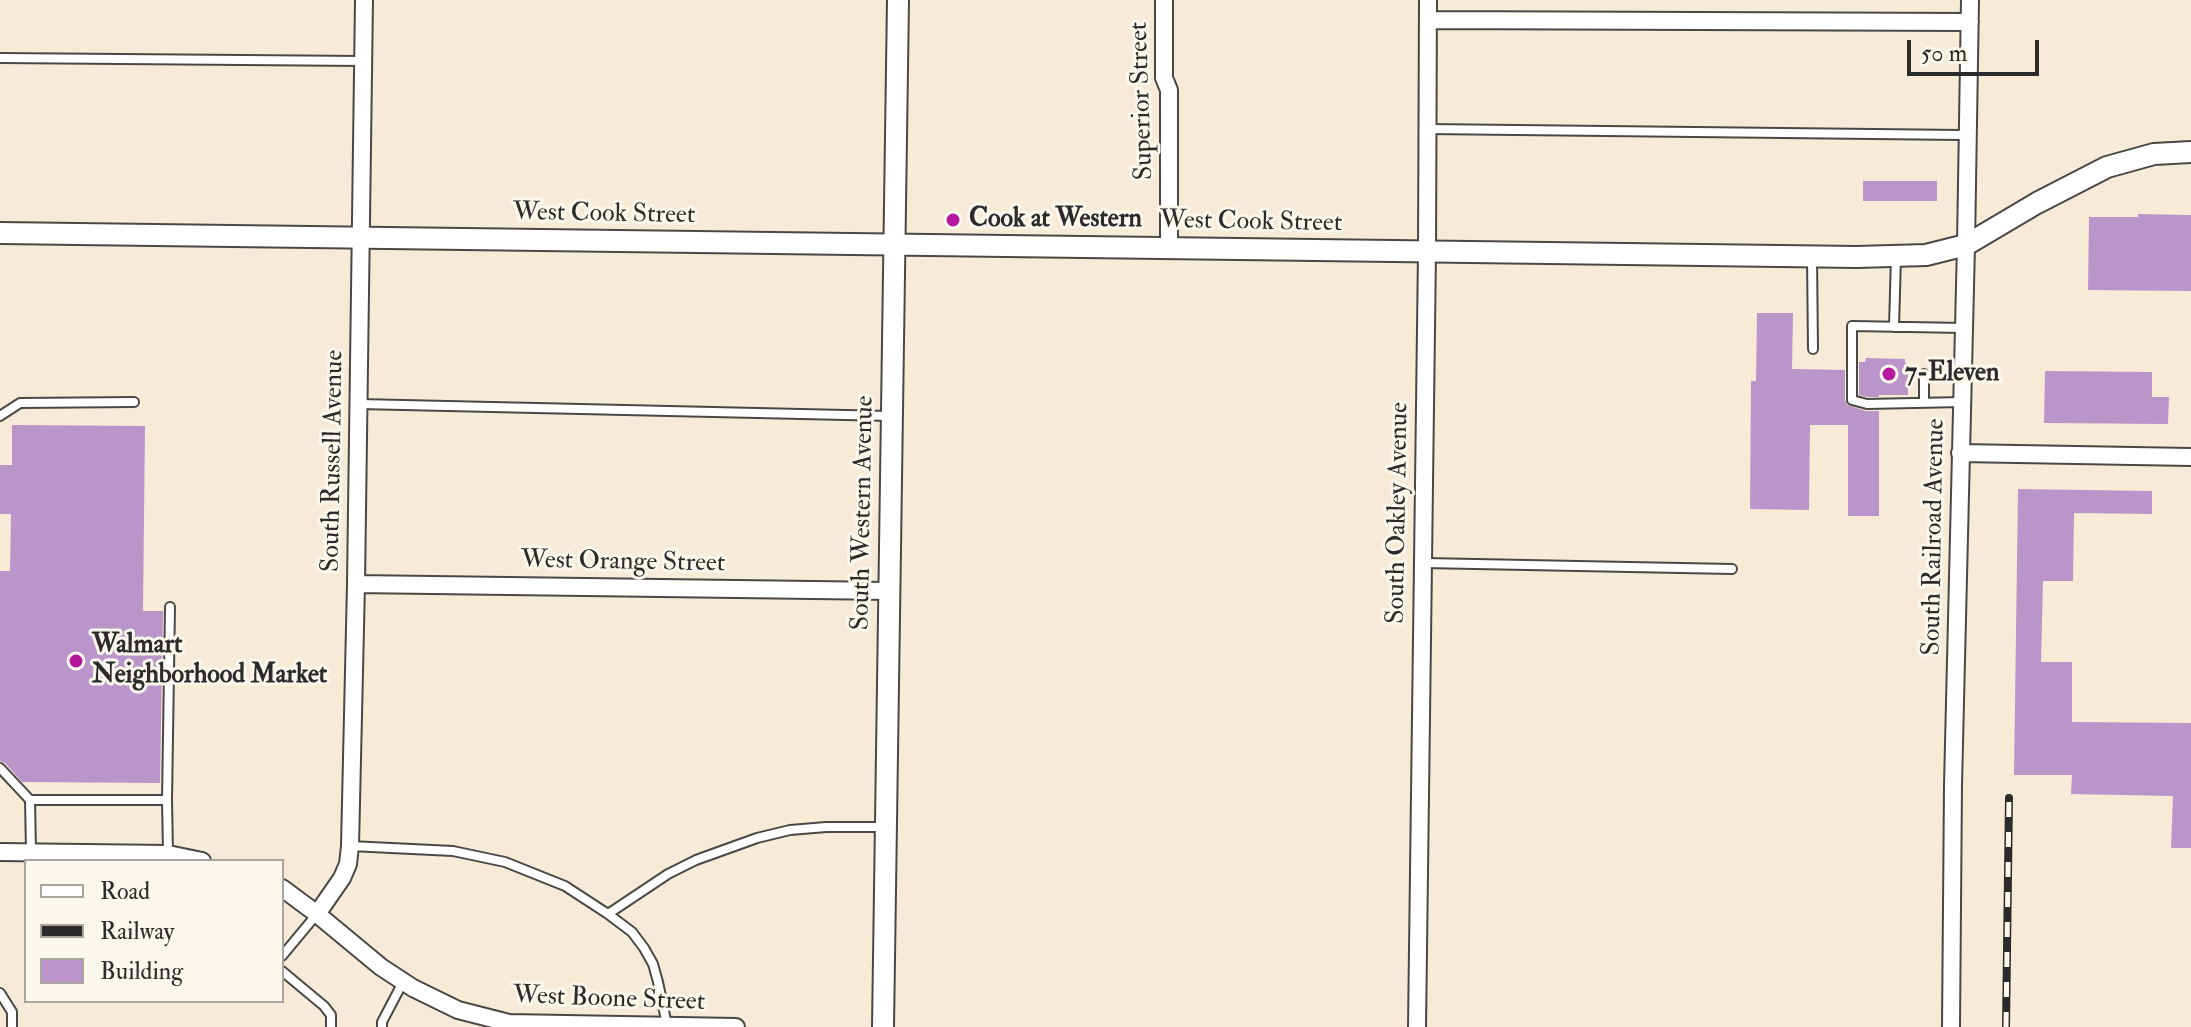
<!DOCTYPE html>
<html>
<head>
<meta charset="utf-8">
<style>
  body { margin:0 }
  #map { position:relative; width:2191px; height:1027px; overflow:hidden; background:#f7ebd7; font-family:"IM FELL Double Pica",serif }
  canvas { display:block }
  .legend { position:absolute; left:24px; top:859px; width:260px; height:144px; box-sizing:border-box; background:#fbf7ec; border:2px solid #a8a59f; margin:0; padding:10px 14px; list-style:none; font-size:24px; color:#2b2b2b }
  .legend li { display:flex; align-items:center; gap:16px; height:40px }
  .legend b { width:40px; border:2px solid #a8a59f }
  .scale { position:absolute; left:1907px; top:40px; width:132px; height:36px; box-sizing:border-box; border:4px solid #2b2b2b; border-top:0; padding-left:10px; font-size:24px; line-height:28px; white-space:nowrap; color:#2b2b2b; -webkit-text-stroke:6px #fbf7ec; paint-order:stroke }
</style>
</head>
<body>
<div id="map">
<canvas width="2191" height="1027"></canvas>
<ul class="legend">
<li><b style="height:10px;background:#fff"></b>Road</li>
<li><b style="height:10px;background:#2b2b2b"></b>Railway</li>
<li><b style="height:22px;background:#ba95c9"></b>Building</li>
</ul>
<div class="scale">50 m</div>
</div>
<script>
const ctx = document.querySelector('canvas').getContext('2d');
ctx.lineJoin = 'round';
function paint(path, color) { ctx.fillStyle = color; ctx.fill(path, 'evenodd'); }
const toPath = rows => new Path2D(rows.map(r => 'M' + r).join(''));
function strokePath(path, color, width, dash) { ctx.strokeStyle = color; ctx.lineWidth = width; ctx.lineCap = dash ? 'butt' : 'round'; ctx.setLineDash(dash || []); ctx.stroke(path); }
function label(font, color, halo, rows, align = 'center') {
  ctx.font = font + ' "IM FELL Double Pica",serif'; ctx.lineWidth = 6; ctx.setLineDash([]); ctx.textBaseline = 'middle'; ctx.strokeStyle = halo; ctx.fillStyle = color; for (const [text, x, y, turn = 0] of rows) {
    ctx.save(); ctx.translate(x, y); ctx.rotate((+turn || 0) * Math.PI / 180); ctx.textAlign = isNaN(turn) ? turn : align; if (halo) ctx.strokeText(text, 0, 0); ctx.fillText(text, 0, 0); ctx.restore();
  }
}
const building = toPath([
  [1863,181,1937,181,1937,201,1863,201],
  [2138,214,2191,215,2191,291,2088,290,2089,217,2138,217],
  [1757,313,1793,313,1792,369,1845,370,1845,400,1847,405,1866,411,1879,411,1879,516,1848,516,1848,425,1810,425,1809,510,1750,509,1751,381,1756,381],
  [1866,358,1905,359,1905,363,1908,363,1908,395,1879,395,1879,397,1868,397,1859,395,1859,362,1865,362],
  [2045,371,2152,372,2152,397,2169,397,2168,424,2044,423],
  [12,425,145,426,143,611,163,611,160,783,22,782,5,763,0,761,0,571,10,571,11,514,0,514,0,465,12,465],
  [2018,489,2152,491,2152,514,2074,513,2073,581,2043,581,2041,662,2072,662,2072,722,2191,723,2191,848,2171,848,2173,796,2071,794,2072,775,2014,775]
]);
const service = toPath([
  [0,58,363,61],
  [1427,129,1962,135],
  [1812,257,1813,349],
  [1894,327,1896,257],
  [1924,374,1924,403],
  [1962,402,1867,404,1852,400,1852,326,1964,328],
  [359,404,890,416],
  [0,416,20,403,134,402],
  [1424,563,1732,569],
  [0,768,30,800,31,852],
  [30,800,167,800],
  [350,846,453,851,505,862,565,886,608,914,632,932,644,948,653,964,658,982,667,1025],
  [168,853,167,800,170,607],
  [608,914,668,874,696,860,757,838,790,830,826,827,883,827],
  [282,956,317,914],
  [282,971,324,1006,331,1015,331,1027],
  [0,993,12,1012,12,1027],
  [382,1027,382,1022,403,982]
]);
const minor = toPath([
  [1164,0,1164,78,1169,90,1169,248],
  [1428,20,1970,22],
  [1960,453,2191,457],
  [356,584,889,591],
  [0,852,168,854,202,861],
  [282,888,317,914,381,967,413,988,458,1010,509,1023,736,1027],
  [317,914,342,878,348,864,350,846,356,584,364,0],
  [1417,1027,1427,251,1428,0],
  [1951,1027,1953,785,1966,245,1970,0]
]);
const tertiary = toPath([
  [0,233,1857,257,1926,255,1966,245,2037,203,2107,167,2154,154,2191,152],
  [883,1027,898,0]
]);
const rail = toPath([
  [2006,1027,2009,798]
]);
const markers = [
  [953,220,8,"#b5179e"],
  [1889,374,8,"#b5179e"],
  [76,661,8,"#b5179e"]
];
const streetNames = [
  ["Superior Street",1143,101,-92],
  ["West Cook Street",604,215,1],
  ["West Cook Street",1251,223,1],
  ["South Russell Avenue",334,461,-89],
  ["South Western Avenue",864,513,-89],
  ["South Oakley Avenue",1399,513,-89],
  ["South Railroad Avenue",1935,537,-89],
  ["West Orange Street",623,563,1],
  ["West Boone Street",609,1000,2]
];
const poiNames = [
  ["Cook at Western",969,220],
  ["7-Eleven",1905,374],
  ["Walmart",92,646],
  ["Neighborhood Market",92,676]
];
paint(building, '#ba95c9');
strokePath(service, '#4a4845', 12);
strokePath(minor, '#4a4845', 20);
strokePath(tertiary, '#4a4845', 24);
strokePath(service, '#fff', 8);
strokePath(minor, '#fff', 16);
strokePath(tertiary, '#fff', 20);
strokePath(rail, '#2b2b2b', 8);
strokePath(rail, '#fbf7ec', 5, [15]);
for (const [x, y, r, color] of markers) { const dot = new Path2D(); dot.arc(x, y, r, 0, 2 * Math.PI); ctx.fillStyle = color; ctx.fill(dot); strokePath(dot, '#fbf7ec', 3); }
label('26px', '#2b2b2b', '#fbf7ec', streetNames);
label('bold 26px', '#2b2b2b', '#fbf7ec', poiNames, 'left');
</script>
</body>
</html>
